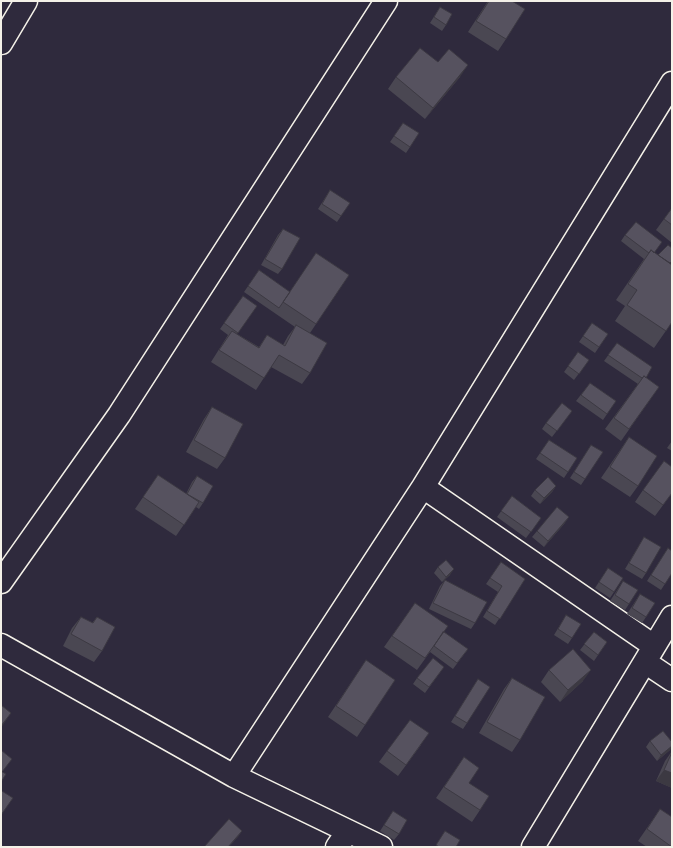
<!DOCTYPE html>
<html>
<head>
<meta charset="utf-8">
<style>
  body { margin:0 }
  #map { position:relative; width:673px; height:848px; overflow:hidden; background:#2f2a3d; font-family:"Shantell Sans",sans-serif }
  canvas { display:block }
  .frame { position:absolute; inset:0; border:2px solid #f4f1e8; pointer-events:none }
</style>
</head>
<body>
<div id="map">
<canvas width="673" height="848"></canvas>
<div class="frame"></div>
</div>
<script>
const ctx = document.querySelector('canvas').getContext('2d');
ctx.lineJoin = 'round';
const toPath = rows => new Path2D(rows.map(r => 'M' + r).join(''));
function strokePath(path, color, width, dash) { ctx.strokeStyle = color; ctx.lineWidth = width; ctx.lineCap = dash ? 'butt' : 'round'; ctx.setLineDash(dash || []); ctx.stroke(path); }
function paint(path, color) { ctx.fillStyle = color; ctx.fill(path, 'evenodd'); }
const minor = toPath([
  [1,43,26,1],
  [423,487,654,646],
  [1,582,119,415,386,1],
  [1,645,234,776,381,847],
  [645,662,672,680],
  [234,776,423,487,672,83],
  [337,847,348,831],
  [533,847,672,617]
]);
const wall = toPath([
  [488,1,512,1,506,39,498,51,468,32],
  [440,7,446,25,442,31,430,23],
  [396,77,460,77,425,119,388,89],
  [403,123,410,147,406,153,390,142],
  [330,190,341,216,337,222,318,209],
  [672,208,672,243,656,230],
  [283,229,282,269,278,274,261,265,278,235],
  [625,235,654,253,671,264,672,322,654,348,615,321,625,306,616,300,644,259,621,241],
  [316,253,349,275,310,333,310,373,302,384,271,367,256,390,211,362,228,335,220,329,243,296,257,306,237,334,259,347,267,335,283,345,288,336,295,327,244,292,259,270,290,292],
  [592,323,608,334,595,353,579,342],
  [617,343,646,378,659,387,621,441,605,429,638,384,604,361],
  [578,352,589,360,574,380,564,372],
  [590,383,616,401,603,420,576,401],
  [212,407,225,458,217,469,186,452,204,419],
  [572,411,552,437,542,429,546,423],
  [629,437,638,486,630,497,601,478],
  [549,440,577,458,564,478,536,459],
  [672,441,672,451,667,448],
  [591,445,585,479,581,485,570,478],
  [158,475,186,494,192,482,197,476,203,503,199,509,196,507,176,536,135,509],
  [556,486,552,492,540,504,531,496,535,490],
  [643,490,672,493,655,516,635,502],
  [512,496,541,518,526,538,497,517],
  [565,523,544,547,532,537,537,531],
  [644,537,646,573,642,579,625,569],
  [668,548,672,573,661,590,647,581],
  [501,562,525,579,495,625,483,617,498,592,486,584],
  [438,567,450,575,442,582,434,573],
  [608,568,614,592,610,598,595,588],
  [445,580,475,623,471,629,429,609,440,586],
  [623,581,629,604,625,610,610,601],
  [640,594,646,617,642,623,627,614],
  [415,603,444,632,468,649,453,669,430,652,417,670,384,647],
  [566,615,572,638,568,644,554,635],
  [81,617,92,623,97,617,102,651,94,662,63,646,72,628],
  [594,632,607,642,594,661,580,650],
  [444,667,425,693,413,684,417,678],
  [549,670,583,681,560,702,541,682],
  [358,672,395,680,357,737,328,717],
  [512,678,520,740,512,752,479,733,504,689],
  [478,679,467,723,463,729,451,722],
  [650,741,670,750,657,761,646,747],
  [421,745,398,776,379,762,387,751],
  [672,751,672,788,656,781,665,761],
  [464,757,469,783,480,810,472,822,436,798],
  [660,809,672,817,672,847,647,847,638,841],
  [393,811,399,834,394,840,380,831]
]);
const shadedWall = toPath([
  [468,65,460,77,425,119,433,108],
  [556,486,552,492,540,504,544,498],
  [569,517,565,523,544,547,548,541],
  [454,569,450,575,442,582,446,577],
  [591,670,583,681,560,702,568,690],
  [11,713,1,728,1,726],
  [672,746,672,747,670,750,657,761,661,755],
  [664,770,672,773,672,788,656,781],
  [242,831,238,837,229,847,228,847]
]);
const building = toPath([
  [489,1,512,1,525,9,506,39,476,21,489,1],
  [440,7,452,14,446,25,434,17,440,7],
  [420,48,438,62,449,49,468,65,433,108,396,77,420,48],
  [403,123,419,133,410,147,394,136,403,123],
  [330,190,350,203,341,216,322,204,330,190],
  [672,208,672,225,664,219,672,208],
  [636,222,662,242,654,253,651,250,649,253,625,235,636,222],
  [283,229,300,238,282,269,265,259,283,229],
  [668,245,672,248,672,261,670,263,658,255,668,245],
  [651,250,672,265,672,322,666,331,627,305,637,290,628,284,651,250],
  [316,253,349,275,316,324,283,302,316,253],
  [259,270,290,292,279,308,248,286,259,270],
  [243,296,257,306,238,333,224,323,243,296],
  [592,323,608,334,599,347,583,336,592,323],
  [296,325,327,343,310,373,279,355,264,378,219,350,232,331,259,348,267,335,285,346,296,325],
  [617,343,652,367,646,378,644,376,642,378,608,355,617,343],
  [578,352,589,360,579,374,568,366,578,352],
  [644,376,659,387,629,429,614,418,644,376],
  [590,383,616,401,607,414,581,395,590,383],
  [562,403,572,411,557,431,546,423,562,403],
  [212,407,243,424,225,458,194,440,212,407],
  [629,437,657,456,638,486,610,467,629,437],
  [549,440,577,458,568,472,540,453,549,440],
  [591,445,603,452,585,479,574,472,591,445],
  [664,461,672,467,672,493,663,505,643,490,664,461],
  [158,475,199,502,184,525,143,497,158,475],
  [197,476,213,486,203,503,187,494,197,476],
  [548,477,556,486,544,498,535,490,548,477],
  [512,496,541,518,531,532,501,511,512,496],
  [557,507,569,517,548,541,537,531,557,507],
  [644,537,661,547,646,573,629,563,644,537],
  [668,548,672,551,672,573,665,584,651,575,668,548],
  [446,560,454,569,446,577,438,567,446,560],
  [501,562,525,579,500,619,487,611,502,586,490,578,501,562],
  [608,568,623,578,614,592,599,582,608,568],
  [445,580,487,602,475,623,433,603,445,580],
  [623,581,638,590,629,604,615,595,623,581],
  [640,594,655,603,646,617,632,608,640,594],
  [415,603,448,626,425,658,392,636,415,603],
  [566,615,581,624,572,638,558,629,566,615],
  [81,617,93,623,97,617,115,627,102,651,71,634,81,617],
  [443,632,444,632,468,649,457,663,434,646,443,632],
  [594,632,607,642,598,655,584,644,594,632],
  [573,649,591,670,568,690,549,670,573,649],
  [433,658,444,667,429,687,417,678,433,658],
  [366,660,395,680,365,725,336,706,366,660],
  [512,678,545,697,520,740,487,722,512,678],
  [478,679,490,687,467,723,455,716,478,679],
  [1,705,11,713,1,726,1,705],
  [410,720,429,733,406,765,387,751,410,720],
  [663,731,672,742,672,746,661,755,650,741,663,731],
  [1,750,12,759,2,772,1,771,1,750],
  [672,752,672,773,664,770,672,752],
  [464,757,479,768,469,783,489,796,480,810,444,787,464,757],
  [1,771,6,774,1,782,1,771],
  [1,791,2,791,13,798,1,815,1,791],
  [660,809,672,817,672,847,647,829,660,809],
  [393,811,407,820,399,834,384,825,393,811],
  [229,819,242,831,228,847,204,847,229,819],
  [445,831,460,840,456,847,439,847,436,845,445,831]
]);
strokePath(minor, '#f4f1e8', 25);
strokePath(minor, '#2f2a3d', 22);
paint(wall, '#4a4752');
paint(shadedWall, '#3c3942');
paint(building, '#56525f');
strokePath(building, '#3c3942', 1);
</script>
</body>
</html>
